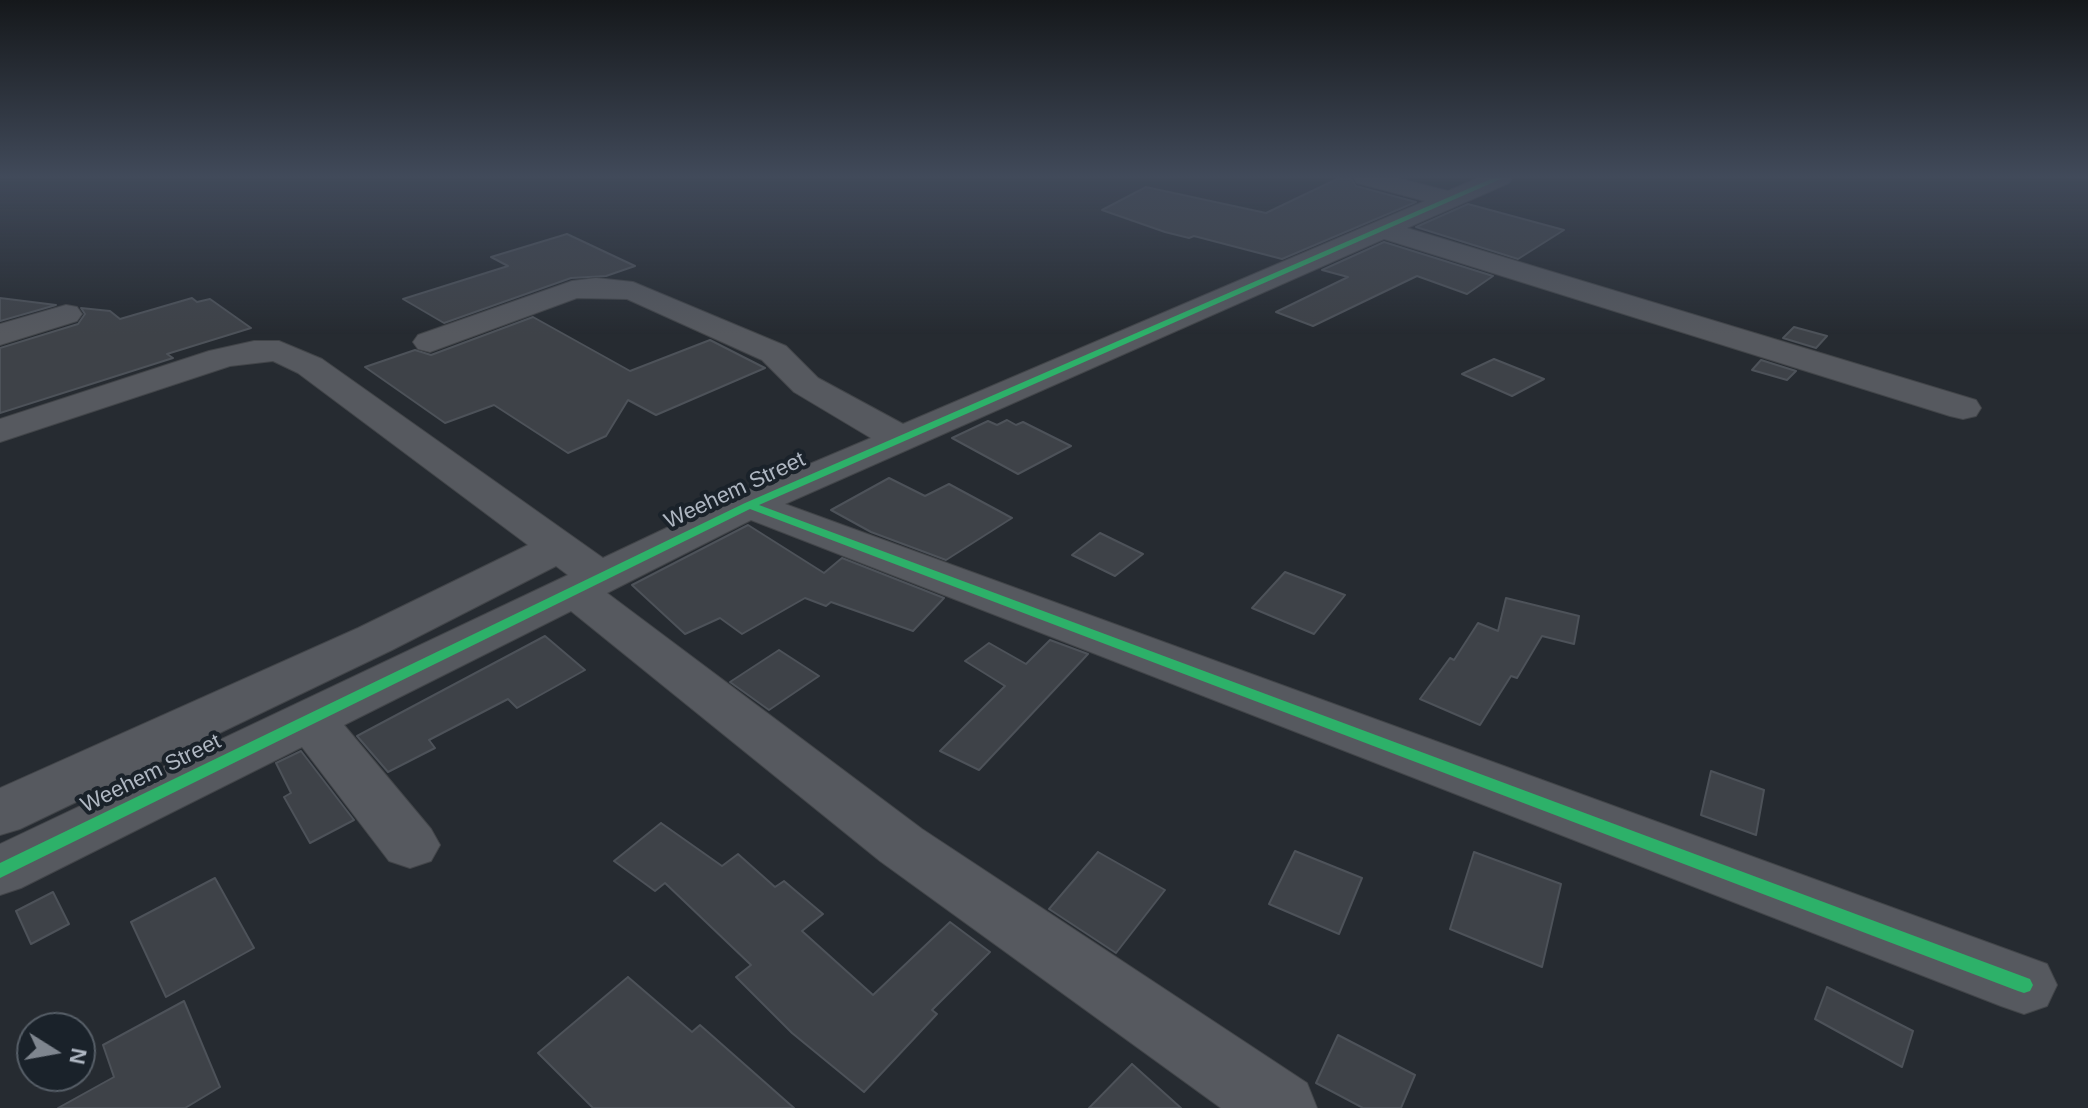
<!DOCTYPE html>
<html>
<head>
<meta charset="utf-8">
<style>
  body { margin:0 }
  #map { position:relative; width:2088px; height:1108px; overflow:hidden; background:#262b31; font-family:Arial,sans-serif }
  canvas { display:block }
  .north { position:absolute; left:16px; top:1012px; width:80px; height:80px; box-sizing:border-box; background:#1a222a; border:2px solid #565e67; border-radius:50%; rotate:101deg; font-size:22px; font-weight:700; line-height:32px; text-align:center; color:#afb7c2 }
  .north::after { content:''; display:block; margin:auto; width:28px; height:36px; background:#7f868f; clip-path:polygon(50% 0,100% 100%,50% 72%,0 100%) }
</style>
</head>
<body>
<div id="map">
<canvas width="2088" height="1108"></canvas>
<div class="north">N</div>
</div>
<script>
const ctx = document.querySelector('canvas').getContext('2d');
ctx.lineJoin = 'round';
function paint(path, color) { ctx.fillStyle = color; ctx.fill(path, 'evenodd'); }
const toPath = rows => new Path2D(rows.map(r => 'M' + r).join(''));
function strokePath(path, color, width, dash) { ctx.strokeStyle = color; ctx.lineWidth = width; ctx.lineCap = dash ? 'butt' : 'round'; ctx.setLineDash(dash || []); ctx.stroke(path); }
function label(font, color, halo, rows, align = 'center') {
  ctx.font = font + ' Arial,sans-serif'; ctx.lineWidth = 8; ctx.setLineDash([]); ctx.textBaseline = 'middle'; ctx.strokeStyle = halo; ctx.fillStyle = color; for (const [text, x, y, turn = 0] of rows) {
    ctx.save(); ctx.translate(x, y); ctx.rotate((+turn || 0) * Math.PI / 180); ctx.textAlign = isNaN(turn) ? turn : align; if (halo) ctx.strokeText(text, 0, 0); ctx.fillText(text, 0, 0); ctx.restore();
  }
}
const building = toPath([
  [1339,178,1351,178,1356,186,1416,202,1282,259,1194,236,1189,238,1165,232,1102,210,1146,187,1266,213,1339,178],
  [1468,204,1564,230,1518,259,1416,227,1468,204],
  [567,234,635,266,606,276,571,278,444,323,403,299,508,266,491,257,567,234],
  [1384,242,1493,276,1467,294,1417,276,1313,326,1276,312,1348,277,1322,270,1384,242],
  [0,298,56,305,0,321,0,298],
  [192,298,197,302,210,299,251,328,167,354,173,358,0,413,0,348,78,324,85,314,81,308,110,311,120,319,192,298],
  [533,317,630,371,710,340,765,368,656,415,628,400,606,436,568,453,494,405,445,423,365,367,415,350,431,355,533,317],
  [1794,327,1827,336,1816,348,1783,338,1794,327],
  [1494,359,1544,379,1512,396,1462,374,1494,359],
  [1761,360,1796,371,1787,380,1752,370,1761,360],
  [1007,420,1016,425,1023,422,1071,446,1018,474,952,438,988,421,997,425,1007,420],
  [889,478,925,496,949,484,1012,518,946,560,871,532,831,510,889,478],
  [748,525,824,573,842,558,944,598,913,631,831,602,826,606,805,598,742,634,720,618,685,634,632,585,748,525],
  [1100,533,1143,554,1115,576,1072,555,1100,533],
  [1285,572,1345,595,1314,634,1252,608,1285,572],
  [1506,598,1579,616,1574,644,1542,636,1517,678,1511,676,1480,725,1420,699,1450,658,1454,660,1478,623,1498,631,1506,598],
  [545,636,585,670,517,708,508,699,429,740,435,748,388,772,357,736,545,636],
  [1050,640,1088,654,979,770,940,751,1005,686,965,661,989,643,1026,664,1050,640],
  [779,650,819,676,769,710,730,682,779,650],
  [301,751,354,820,310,843,284,797,291,793,276,763,301,751],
  [1711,771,1764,790,1756,835,1701,815,1711,771],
  [661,823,722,866,738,854,775,887,784,881,823,914,802,931,873,995,950,922,990,952,932,1010,937,1014,864,1092,792,1033,736,977,751,965,665,883,655,891,614,861,661,823],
  [1295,851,1362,878,1339,934,1269,904,1295,851],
  [1098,852,1165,890,1116,953,1049,909,1098,852],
  [1474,852,1561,884,1542,967,1450,929,1474,852],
  [215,878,254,948,166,997,131,922,215,878],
  [53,892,69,924,31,944,16,911,53,892],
  [628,977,692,1032,700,1025,794,1108,593,1108,538,1053,628,977],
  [1827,987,1913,1031,1902,1067,1815,1019,1827,987],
  [184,1001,220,1087,185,1108,58,1108,114,1077,103,1045,184,1001],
  [1338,1035,1415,1075,1401,1108,1363,1108,1316,1083,1338,1035],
  [1132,1064,1181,1108,1089,1108,1132,1064]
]);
const minor = toPath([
  [1354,178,1397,178,1448,191,1478,178,1512,178,1509,183,1407,228,1976,400,1981,408,1976,416,1963,419,1950,416,1384,239,785,504,2047,964,2057,985,2047,1006,2024,1014,2001,1006,751,520,607,593,922,829,1307,1083,1317,1108,1221,1108,880,861,571,611,344,725,431,829,440,845,431,861,410,868,389,861,302,747,21,888,0,895,0,844,568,575,556,566,392,650,20,829,0,835,0,788,358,628,528,545,298,373,273,361,230,366,0,442,0,419,209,351,254,341,279,341,322,359,603,558,734,496,871,438,794,392,762,360,627,299,577,298,430,352,418,349,413,342,418,335,572,281,596,278,633,282,786,346,818,378,903,424,1425,201,1357,183,1354,178],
  [66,305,77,307,82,314,77,321,0,345,0,324,66,305]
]);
const cycleway = toPath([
  [1493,178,1503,178,759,505,2030,979,2033,985,2030,991,2024,993,2018,991,750,509,0,878,0,863,745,503,1493,178]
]);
const streetNames = [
  ["Weehem Street",735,491,-25],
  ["Weehem Street",151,774,-26]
];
paint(building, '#3e4248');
strokePath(building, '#4d5259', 2);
strokePath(minor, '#424549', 2);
paint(minor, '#56595f');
paint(cycleway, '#2db169');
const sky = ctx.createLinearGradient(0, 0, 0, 334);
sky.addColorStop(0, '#15181b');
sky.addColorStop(0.53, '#414a5a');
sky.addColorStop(1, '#414a5a00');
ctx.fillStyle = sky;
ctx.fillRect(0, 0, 2088, 334);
label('22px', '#afb7c2', '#1a222a', streetNames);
</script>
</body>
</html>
